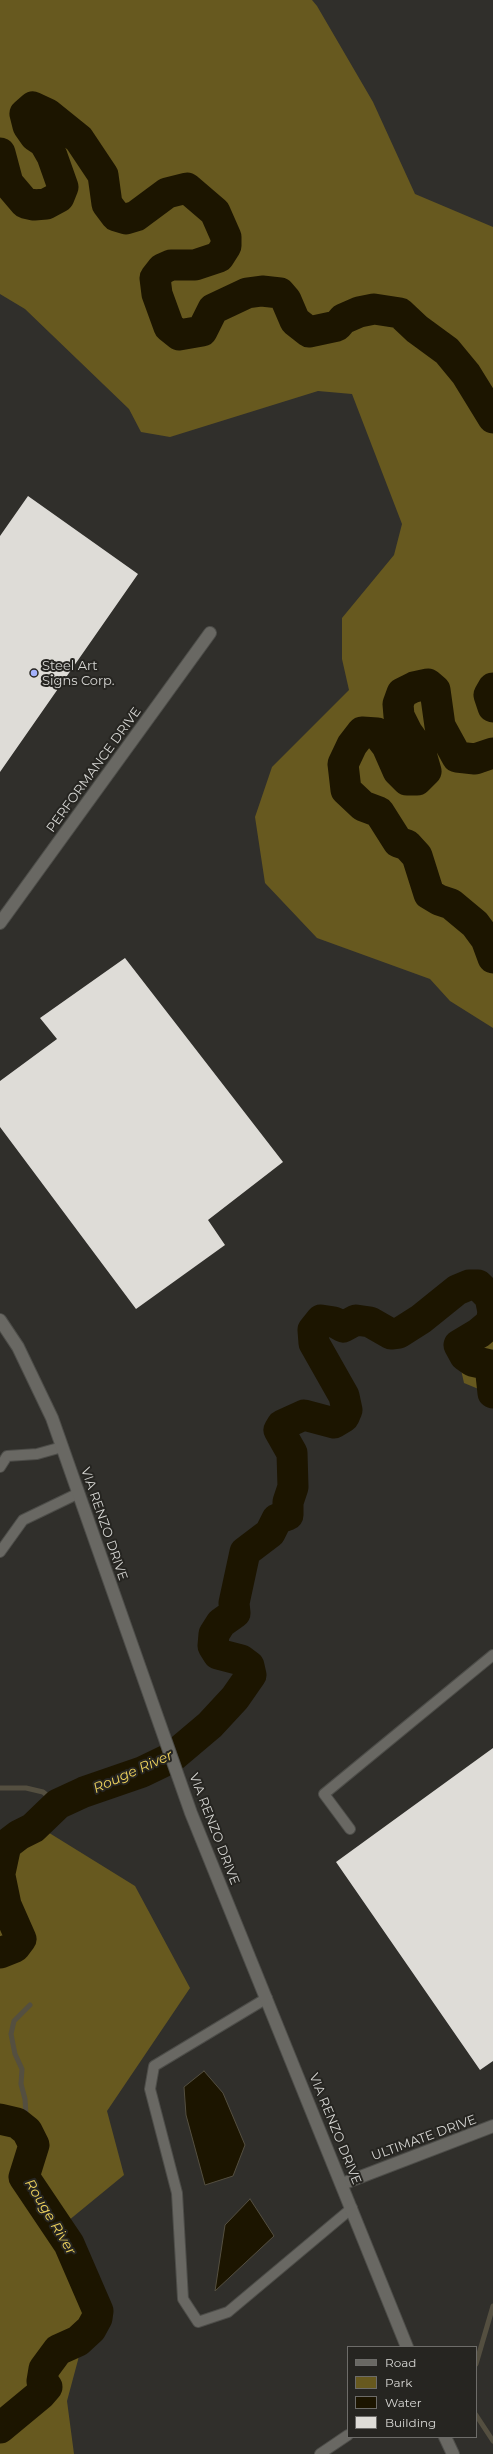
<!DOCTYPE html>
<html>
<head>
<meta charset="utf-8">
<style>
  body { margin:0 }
  #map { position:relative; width:493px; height:2454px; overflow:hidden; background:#302f2b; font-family:Montserrat,sans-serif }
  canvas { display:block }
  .legend { position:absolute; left:347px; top:2346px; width:130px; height:92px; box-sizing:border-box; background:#262521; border:1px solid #6d6c69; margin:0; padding:5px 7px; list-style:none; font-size:12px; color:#d7d7d4 }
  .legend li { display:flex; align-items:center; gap:8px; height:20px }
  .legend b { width:20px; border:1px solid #6d6c69 }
</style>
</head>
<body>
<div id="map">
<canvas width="493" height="2454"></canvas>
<ul class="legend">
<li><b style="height:5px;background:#696863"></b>Road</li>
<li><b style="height:11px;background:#67591f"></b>Park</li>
<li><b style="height:11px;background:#1c1500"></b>Water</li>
<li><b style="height:11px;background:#dedcd7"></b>Building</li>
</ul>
</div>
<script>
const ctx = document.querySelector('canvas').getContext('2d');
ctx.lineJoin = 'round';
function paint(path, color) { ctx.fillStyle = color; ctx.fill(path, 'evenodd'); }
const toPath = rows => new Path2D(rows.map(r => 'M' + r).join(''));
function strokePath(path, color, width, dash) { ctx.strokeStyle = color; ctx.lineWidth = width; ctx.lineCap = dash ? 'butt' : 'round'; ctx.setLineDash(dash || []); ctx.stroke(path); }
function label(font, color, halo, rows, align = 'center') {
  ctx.font = font + ' Montserrat,sans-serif'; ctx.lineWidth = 4; ctx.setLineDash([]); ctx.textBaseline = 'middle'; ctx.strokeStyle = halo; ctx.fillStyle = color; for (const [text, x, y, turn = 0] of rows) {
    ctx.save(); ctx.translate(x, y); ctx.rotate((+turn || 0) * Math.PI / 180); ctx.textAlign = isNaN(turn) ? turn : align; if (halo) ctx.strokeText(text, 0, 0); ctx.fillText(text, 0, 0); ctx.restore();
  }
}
const green = toPath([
  [0,0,312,0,317,6,373,102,415,194,493,227,493,1028,450,1001,430,979,317,938,265,883,255,817,272,767,349,690,342,659,342,618,394,555,402,524,352,394,318,391,170,437,141,432,129,409,25,309,0,294],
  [493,1321,493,1395,464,1383,456,1347,468,1331],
  [38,1826,135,1886,190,1988,107,2111,124,2175,57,2230,78,2275,88,2308,78,2360,67,2401,74,2454,0,2454,0,1883]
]);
const water = toPath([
  [204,2071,223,2093,245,2145,233,2176,205,2185,186,2115,184,2087,204,2071],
  [250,2199,274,2236,215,2291,225,2225,250,2199]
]);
const stream = toPath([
  [0,1788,26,1788,43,1792,58,1804],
  [27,2131,25,2099,21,2084,22,2069,15,2054,11,2034,14,2021,30,2005],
  [476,2364,493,2306],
  [476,2415,493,2441]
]);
const river = toPath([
  [0,153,8,183,25,203,34,205,46,204,59,197,63,187,52,156,44,142,35,136,28,126,25,114,33,107,48,114,79,139,103,175,107,204,116,216,126,219,136,216,167,193,187,188,215,212,226,237,226,246,219,257,195,265,171,265,162,269,155,278,157,294,169,327,179,335,202,331,213,309,247,293,262,291,280,293,286,300,295,321,309,332,337,326,343,319,359,312,374,309,400,313,417,329,447,351,466,374,493,418],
  [493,688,489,695,493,707],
  [493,753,475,759,457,757,440,726,435,690,428,684,414,687,402,693,398,704,399,716,407,732,420,750,426,771,417,780,407,780,398,771,387,746,377,733,362,732,352,745,343,764,346,790,363,806,379,812,398,842,407,845,417,856,429,894,439,900,451,904,475,924,486,939,493,958],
  [0,1873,6,1845,19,1835,33,1828,58,1804,84,1792,142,1772,171,1758,210,1725,235,1698,251,1675,249,1666,241,1660,218,1654,213,1646,214,1634,221,1623,235,1613,234,1603,245,1552,270,1533,277,1519,288,1515,288,1502,293,1487,292,1453,279,1430,282,1425,304,1415,334,1423,344,1417,347,1410,344,1396,314,1343,313,1330,321,1320,334,1322,343,1327,356,1320,370,1322,391,1334,399,1333,421,1319,457,1290,469,1285,478,1285,490,1297,493,1312,491,1323,479,1333,459,1345,465,1356,472,1361,490,1365,493,1393],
  [0,1876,6,1905,21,1939,15,1947,0,1953],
  [0,2119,17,2123,27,2131,34,2145,24,2177,69,2244,98,2311,97,2318,91,2329,78,2341,58,2350,44,2369,42,2381,47,2387,41,2394,0,2428]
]);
const building = toPath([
  [28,496,138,574,0,772,0,536],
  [125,958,283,1162,208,1220,225,1245,136,1309,0,1127,0,1081,57,1039,40,1018],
  [493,1748,493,2061,480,2070,336,1862]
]);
const lane = toPath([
  [0,1467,7,1456,37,1454,62,1447],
  [0,1552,23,1520,79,1493],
  [350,1829,324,1794,493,1655],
  [267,1998,154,2066,150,2089,177,2193,183,2299,198,2322,228,2312,352,2208],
  [320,2454,348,2435]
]);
const street = toPath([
  [0,923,210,633],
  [342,2184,493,2126]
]);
const secondary = toPath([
  [0,1320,18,1347,52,1418,191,1813,407,2347],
  [445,2437,453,2454]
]);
const markers = [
  [34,673,4,"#a4b2fc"]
];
const poiNames = [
  ["Steel Art",42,666],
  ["Signs Corp.",42,681]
];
const streetNames = [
  ["PERFORMANCE DRIVE",94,770,-54],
  ["VIA RENZO DRIVE",104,1524,71],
  ["VIA RENZO DRIVE",214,1829,69],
  ["VIA RENZO DRIVE",335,2129,68],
  ["ULTIMATE DRIVE",424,2138,-20]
];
const waterNames = [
  ["Rouge River",133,1772,-24],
  ["Rouge River",50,2217,59]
];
paint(green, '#67591f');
paint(water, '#1c1500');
strokePath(water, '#544f40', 1);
strokePath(stream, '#544f40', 5);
strokePath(river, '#1c1500', 31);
paint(building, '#dedcd7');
strokePath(lane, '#4d4d49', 12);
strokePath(street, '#4d4d49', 14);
strokePath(secondary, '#4d4d49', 14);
strokePath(lane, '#696863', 10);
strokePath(street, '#696863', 12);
strokePath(secondary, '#696863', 12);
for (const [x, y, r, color] of markers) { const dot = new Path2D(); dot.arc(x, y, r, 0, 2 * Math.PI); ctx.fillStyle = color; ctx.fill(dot); strokePath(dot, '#262521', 1.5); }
label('13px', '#d7d7d4', '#262521', poiNames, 'left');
label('13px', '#d7d7d4', '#262521', streetNames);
label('italic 14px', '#edd15c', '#262521', waterNames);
</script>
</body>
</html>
